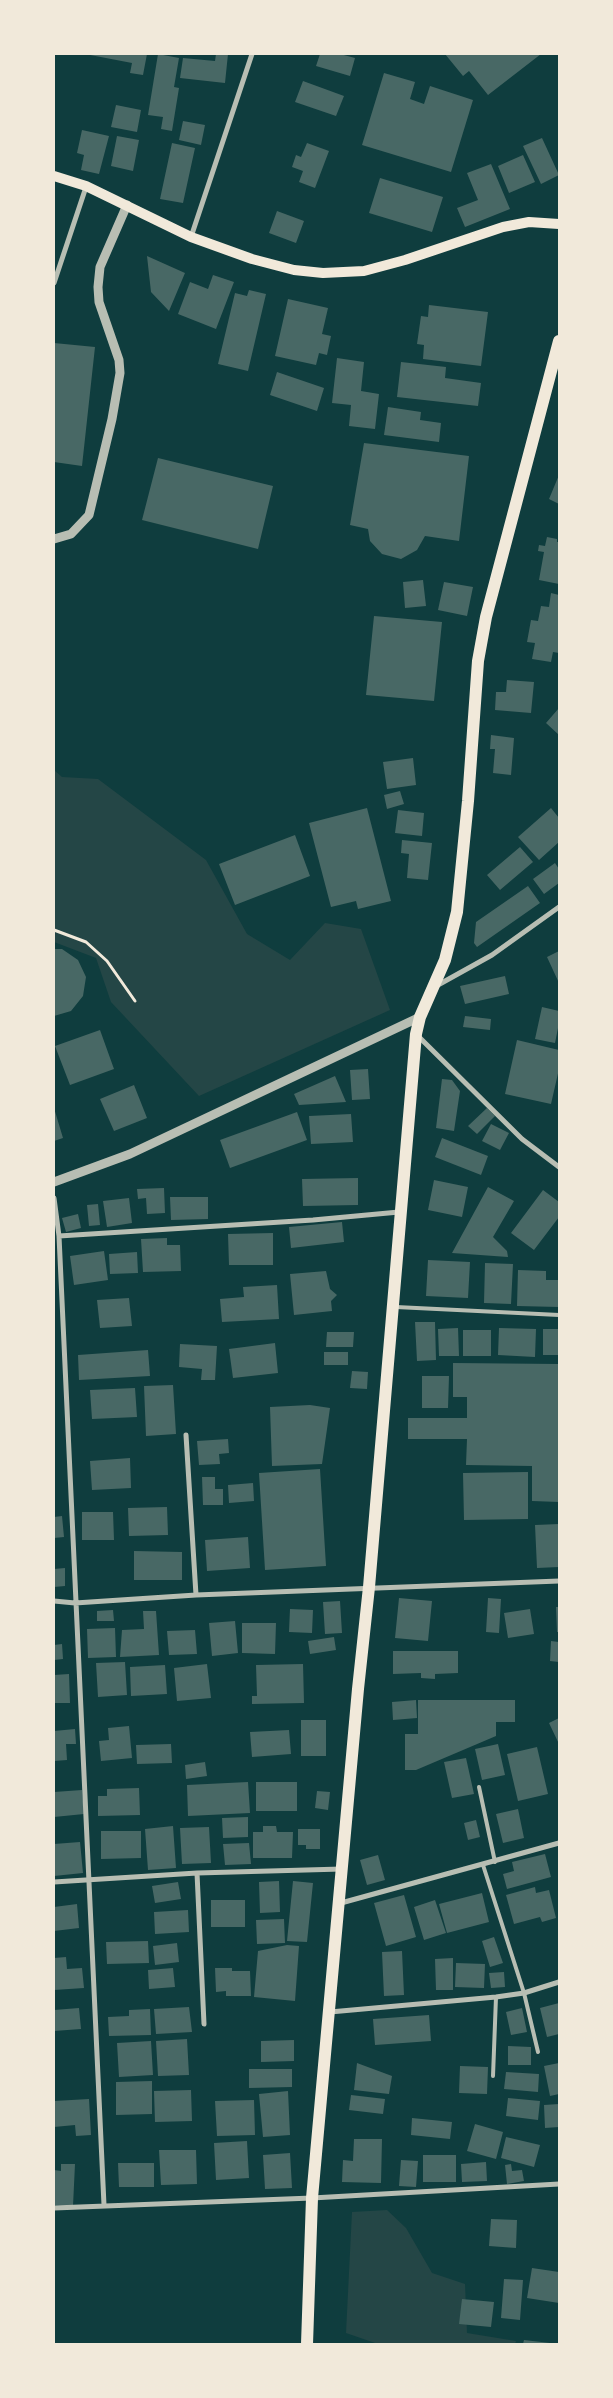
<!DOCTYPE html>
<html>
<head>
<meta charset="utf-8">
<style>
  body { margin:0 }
  #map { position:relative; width:613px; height:2398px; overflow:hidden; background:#0f3d3e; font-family:"Exo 2",sans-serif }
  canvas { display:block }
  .frame { position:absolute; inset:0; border:55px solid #f1e9da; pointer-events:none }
</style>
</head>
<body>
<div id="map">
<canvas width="613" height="2398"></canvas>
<div class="frame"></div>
</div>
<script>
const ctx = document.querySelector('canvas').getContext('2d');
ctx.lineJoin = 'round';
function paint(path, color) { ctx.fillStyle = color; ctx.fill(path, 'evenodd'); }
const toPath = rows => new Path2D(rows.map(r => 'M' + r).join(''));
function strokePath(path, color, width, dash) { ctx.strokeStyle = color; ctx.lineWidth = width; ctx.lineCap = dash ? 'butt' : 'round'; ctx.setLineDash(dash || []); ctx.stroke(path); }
const green = toPath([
  [54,770,62,777,98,779,206,860,247,934,290,960,325,923,361,929,390,1010,199,1096,111,1002,96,958,54,942],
  [387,2210,406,2228,432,2273,465,2284,467,2333,516,2341,515,2344,378,2344,346,2333,352,2212]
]);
const building = toPath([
  [85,54,147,54,143,75,130,73,132,63],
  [158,54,179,58,174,87,179,88,172,131,161,129,163,117,148,115],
  [216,54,228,54,225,83,180,78,183,58,215,61],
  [320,54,340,54,355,58,350,76,316,66],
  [445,54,541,54,488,95,469,71,463,76],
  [384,73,415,82,410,99,424,104,430,86,473,100,451,172,362,145],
  [303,81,344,96,336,116,295,102],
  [116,105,141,110,137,132,111,127],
  [183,121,205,125,201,145,179,140],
  [82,130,109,136,99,174,81,170,84,155,77,153],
  [117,136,139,140,133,171,111,166],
  [542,138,559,175,541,184,523,146],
  [172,143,195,148,183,203,160,199],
  [307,143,329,151,315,188,299,182,303,171,292,167,296,155,301,157],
  [523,155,535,182,509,193,498,166],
  [491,164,510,209,465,227,457,208,478,200,467,173],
  [380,178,443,197,432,232,369,213],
  [277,211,304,221,296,243,269,233],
  [147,256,185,273,169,311,151,292],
  [213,275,234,282,216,329,178,314,190,282,208,289],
  [249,290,266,294,248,371,218,364,235,293,247,296],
  [288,299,328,308,322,334,331,336,327,355,319,353,316,365,275,356],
  [429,305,488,312,481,366,423,359,424,345,417,344,421,316,428,317],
  [54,343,95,347,82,466,54,462],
  [337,358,364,362,361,391,379,394,375,429,349,426,351,405,332,403],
  [401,362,446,367,445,378,481,383,478,406,397,397],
  [277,372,324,388,317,411,270,395],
  [388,407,421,412,420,420,441,423,439,442,384,435],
  [364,443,469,456,459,541,425,536,417,550,401,559,382,554,370,541,368,529,350,525],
  [158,458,273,486,258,549,142,520],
  [559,475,559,504,549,499],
  [547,537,557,539,557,542,559,542,559,584,539,580,544,552,538,551,539,545,545,546],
  [423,580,426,606,405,608,403,582],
  [444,582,473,587,467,616,438,610],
  [551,593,559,595,559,653,553,652,551,662,532,659,535,643,527,642,531,620,538,621,541,606,549,607],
  [374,616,442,622,434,701,366,695],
  [507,680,534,682,531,713,495,710,496,692,506,692],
  [559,708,559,735,546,723],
  [491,735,514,738,511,775,493,773,495,749,490,749],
  [413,758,416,785,387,789,383,762],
  [400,791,404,804,387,809,384,795],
  [367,808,391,901,358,909,356,901,331,907,309,823],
  [551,808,559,818,559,842,539,860,518,837],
  [398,810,424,813,422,836,395,833],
  [295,835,310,876,235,905,219,864],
  [402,840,432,843,428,880,407,878,409,854,401,853],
  [520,847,533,862,500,890,487,875],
  [555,863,559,869,559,883,544,894,533,879],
  [528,886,540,903,477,947,474,943,476,922],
  [54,949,62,949,78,960,86,977,83,996,71,1011,54,1016],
  [559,951,559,983,547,957],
  [505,976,509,994,465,1004,460,986],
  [542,1007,559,1011,559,1023,555,1043,535,1039],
  [465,1016,491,1019,490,1030,463,1027],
  [100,1030,114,1069,70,1085,55,1046],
  [517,1040,559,1050,559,1069,551,1104,505,1094],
  [368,1069,370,1099,352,1100,350,1070],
  [335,1076,346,1102,299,1105,294,1094],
  [442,1079,452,1080,460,1091,454,1131,436,1128],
  [134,1085,147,1118,114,1131,100,1099],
  [54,1108,63,1138,54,1141],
  [487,1108,495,1116,477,1134,468,1126],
  [297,1112,307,1140,230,1168,220,1140],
  [351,1114,353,1142,311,1144,309,1116],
  [491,1124,509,1133,500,1150,482,1141],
  [442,1138,488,1156,481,1175,435,1157],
  [358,1178,358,1205,303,1206,302,1179],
  [434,1180,468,1187,462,1217,428,1210],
  [488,1187,514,1201,493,1237,507,1251,508,1257,452,1253],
  [164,1188,165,1213,147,1214,146,1198,138,1199,137,1189],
  [543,1190,559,1202,559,1217,534,1250,511,1233],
  [170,1197,208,1197,208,1219,171,1220],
  [129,1198,132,1223,107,1227,103,1201],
  [98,1204,100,1225,89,1226,87,1205],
  [78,1214,81,1228,66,1232,62,1218],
  [342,1222,344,1242,291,1248,289,1227],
  [273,1233,273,1265,229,1265,228,1234],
  [167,1238,167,1245,180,1245,181,1271,143,1272,141,1239],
  [104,1251,108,1280,74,1285,70,1256],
  [137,1252,138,1273,110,1274,109,1254],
  [428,1260,470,1262,468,1298,426,1296],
  [485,1263,513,1264,511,1304,484,1303],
  [518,1270,546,1271,546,1280,559,1280,559,1307,517,1306],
  [326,1271,330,1289,337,1295,331,1301,332,1311,294,1315,290,1274],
  [277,1285,279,1319,222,1322,220,1299,244,1297,243,1287],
  [129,1298,132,1326,100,1328,97,1300],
  [415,1322,435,1322,436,1360,417,1361],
  [458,1328,459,1356,439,1356,438,1329],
  [499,1328,536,1329,535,1357,498,1355],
  [543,1329,559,1329,559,1355,543,1355],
  [463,1330,491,1330,491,1356,463,1356],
  [327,1332,354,1332,353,1347,326,1347],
  [275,1343,278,1373,233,1378,229,1349],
  [180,1344,217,1346,215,1380,201,1380,202,1369,179,1367],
  [148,1350,150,1376,79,1380,78,1355],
  [324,1352,348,1352,348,1365,324,1365],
  [453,1363,559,1364,559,1502,532,1501,532,1466,466,1465,467,1439,408,1439,408,1418,467,1418,467,1397,453,1397],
  [352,1371,368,1372,367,1389,350,1388],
  [422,1376,449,1376,448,1408,422,1408],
  [173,1385,176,1434,146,1436,144,1386],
  [135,1388,137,1417,92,1419,90,1390],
  [310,1405,330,1408,322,1464,272,1466,270,1407],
  [228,1439,229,1453,219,1454,220,1464,199,1465,197,1441],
  [130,1458,131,1488,92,1490,90,1461],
  [320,1469,326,1566,265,1570,259,1473],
  [528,1472,528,1519,464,1520,463,1473],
  [202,1477,215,1477,215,1489,223,1489,223,1505,203,1505],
  [253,1483,254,1501,229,1503,228,1485],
  [167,1507,168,1535,129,1536,128,1508],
  [82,1512,113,1512,114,1540,82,1540],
  [62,1516,64,1537,54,1538,54,1517],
  [559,1524,559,1567,537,1568,535,1525],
  [248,1537,250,1568,207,1571,205,1540],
  [134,1551,182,1552,182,1580,134,1580],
  [65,1568,65,1586,54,1587,54,1569],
  [399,1598,432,1601,428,1641,395,1638],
  [488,1598,501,1599,499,1633,486,1632],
  [340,1601,342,1633,325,1634,323,1602],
  [556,1607,559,1607,559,1632,557,1632],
  [290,1609,313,1610,312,1633,289,1632],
  [530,1609,534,1634,508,1638,504,1613],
  [113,1610,114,1621,97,1621,97,1611],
  [143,1611,156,1611,159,1655,120,1657,122,1630,144,1629],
  [235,1621,238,1653,212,1656,209,1623],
  [242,1623,276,1623,275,1654,242,1653],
  [115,1628,116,1657,88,1658,87,1629],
  [195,1630,197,1654,169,1655,167,1631],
  [334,1637,336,1650,310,1654,308,1641],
  [551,1641,559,1642,559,1662,550,1661],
  [62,1644,63,1659,54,1660,54,1645],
  [393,1651,458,1651,458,1673,435,1674,435,1679,421,1678,421,1673,393,1674],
  [125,1662,127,1695,98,1697,96,1663],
  [207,1664,211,1698,177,1701,174,1668],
  [303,1664,304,1703,252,1704,252,1696,257,1696,256,1665],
  [165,1665,167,1694,131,1696,130,1667],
  [69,1674,70,1703,54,1703,54,1675],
  [416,1700,417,1718,393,1720,392,1702],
  [418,1700,515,1700,515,1722,496,1722,496,1736,416,1770,405,1770,405,1734,418,1734],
  [559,1718,559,1744,549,1723],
  [301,1720,326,1720,326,1756,301,1756],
  [129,1726,132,1758,101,1761,99,1741,109,1740,108,1728],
  [75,1729,76,1744,66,1744,67,1760,54,1761,54,1731],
  [289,1730,291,1754,252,1757,250,1732],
  [171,1744,172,1763,137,1764,136,1745],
  [498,1744,505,1775,482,1780,475,1749],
  [537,1747,548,1794,518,1801,507,1754],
  [466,1758,474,1794,452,1798,444,1762],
  [205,1762,207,1776,186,1779,185,1765],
  [248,1782,250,1813,188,1816,187,1785],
  [256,1782,297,1782,297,1811,256,1811],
  [139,1788,140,1815,98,1816,98,1796,107,1796,107,1789],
  [82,1790,84,1814,54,1817,54,1792],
  [317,1791,330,1792,328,1810,315,1808],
  [518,1809,524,1838,503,1843,496,1814],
  [248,1817,248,1837,223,1838,222,1818],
  [476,1820,480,1837,468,1840,464,1823],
  [173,1826,176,1868,148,1870,145,1829],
  [263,1826,276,1826,277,1832,293,1832,292,1858,253,1858,253,1832,263,1832],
  [209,1827,211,1863,182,1864,180,1828],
  [298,1829,320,1829,320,1849,306,1849,306,1845,298,1845],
  [101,1831,141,1831,141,1858,101,1859],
  [80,1842,83,1873,54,1876,54,1844],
  [249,1843,251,1864,225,1865,223,1844],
  [545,1854,551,1877,507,1889,503,1874,514,1871,512,1862],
  [378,1855,385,1880,367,1885,360,1860],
  [279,1881,280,1912,260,1913,259,1882],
  [293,1881,313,1883,307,1942,287,1941],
  [178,1882,181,1899,155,1903,152,1886],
  [535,1887,536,1893,549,1890,556,1918,542,1922,540,1917,514,1924,506,1895],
  [482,1893,489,1922,447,1933,439,1904],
  [404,1895,416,1937,386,1946,374,1903],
  [211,1900,245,1900,245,1927,211,1927],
  [435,1900,446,1933,424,1940,414,1907],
  [77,1904,79,1928,54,1931,54,1907],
  [188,1910,189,1932,155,1934,154,1912],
  [284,1919,285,1943,257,1944,256,1920],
  [494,1937,503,1963,490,1967,482,1941],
  [148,1941,149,1963,107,1964,106,1942],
  [177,1943,179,1962,155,1965,153,1946],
  [287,1945,299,1946,295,2001,254,1997,258,1951],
  [402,1951,404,1995,384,1996,382,1952],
  [66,1957,67,1969,82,1968,84,1988,54,1990,54,1958],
  [453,1958,453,1990,436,1990,435,1959],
  [456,1963,485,1964,484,1988,455,1987],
  [173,1968,175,1987,149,1989,148,1970],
  [215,1968,232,1968,232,1971,250,1971,251,1996,226,1996,226,1991,216,1992],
  [504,1972,505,1987,491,1988,489,1973],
  [559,2003,559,2034,547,2037,540,2008],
  [189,2007,192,2032,156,2034,154,2009],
  [79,2008,81,2029,54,2031,54,2010],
  [522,2008,527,2032,511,2035,506,2012],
  [150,2009,151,2035,109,2036,108,2017,129,2016,129,2010],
  [429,2015,431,2041,375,2045,373,2019],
  [187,2039,189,2075,158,2076,156,2041],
  [294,2040,294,2061,261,2062,261,2041],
  [151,2041,153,2075,119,2077,117,2043],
  [508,2046,531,2047,531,2065,508,2065],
  [357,2063,392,2076,389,2094,354,2090],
  [559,2063,559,2094,550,2096,544,2066],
  [460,2066,488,2067,487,2094,459,2093],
  [249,2069,292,2069,292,2087,249,2088],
  [506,2072,539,2074,538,2092,504,2089],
  [152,2081,152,2114,116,2115,116,2082],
  [191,2090,192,2121,155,2122,154,2091],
  [288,2091,290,2135,263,2137,259,2094],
  [351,2095,385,2099,383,2114,349,2110],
  [508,2098,540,2101,538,2120,506,2116],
  [89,2099,91,2135,76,2136,75,2125,54,2127,54,2101],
  [254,2100,255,2135,217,2136,215,2101],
  [559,2104,559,2127,545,2128,544,2105],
  [412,2118,452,2122,450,2139,411,2135],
  [475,2124,503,2132,496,2159,467,2151],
  [506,2137,540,2145,534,2167,501,2158],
  [354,2139,382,2139,381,2183,342,2182,343,2160,353,2161],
  [247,2141,249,2178,216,2180,214,2143],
  [159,2150,196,2150,197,2184,161,2185],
  [290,2153,292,2188,265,2189,263,2155],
  [423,2155,456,2155,456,2182,423,2182],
  [401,2160,418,2161,416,2187,399,2186],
  [486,2162,487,2181,462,2182,461,2164],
  [118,2163,154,2163,154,2187,119,2187],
  [61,2164,75,2164,73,2206,54,2205,54,2170,61,2171],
  [511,2164,512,2171,522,2170,524,2181,507,2184,505,2165],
  [491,2219,517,2220,516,2248,489,2246],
  [532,2268,559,2272,559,2303,527,2298],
  [504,2279,523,2280,520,2320,501,2318],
  [462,2299,494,2302,491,2327,459,2324],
  [524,2340,550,2343,550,2344,523,2344]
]);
const path = toPath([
  [54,930,86,942,107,961,135,1001]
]);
const service = toPath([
  [396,1307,559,1315],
  [479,1787,495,1862],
  [483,1865,524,1993,538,2052],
  [493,2076,496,1997]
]);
const minor = toPath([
  [191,237,252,54],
  [54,283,86,187],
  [438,985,492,955,559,907],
  [417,1035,522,1139,559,1167],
  [54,1198,59,1236,104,2205],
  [59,1236,313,1220,399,1212],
  [186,1435,196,1595],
  [54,1601,75,1603,196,1595,559,1581],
  [197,1873,204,2024],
  [54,1882,197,1873,342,1869],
  [341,1903,559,1843],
  [330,2012,496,1997,524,1993,559,1982],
  [54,2208,312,2198,559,2184]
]);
const tertiary = toPath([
  [54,539,71,534,89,515,112,419,120,373,119,360,99,302,98,287,100,267,127,205],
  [54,1182,130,1154,420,1017]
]);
const secondary = toPath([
  [54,176,86,186,191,237,252,259,294,270,323,273,364,271,405,260,503,227,529,222,559,224]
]);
const primary = toPath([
  [307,2344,312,2198,358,1689,369,1587,416,1034,420,1017,445,960,457,912,468,801,478,661,486,617,559,341]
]);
paint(green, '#244646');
paint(building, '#486865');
strokePath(path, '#f1e9da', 3);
strokePath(service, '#b8beb3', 4);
strokePath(minor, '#b8beb3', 5);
strokePath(tertiary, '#b8beb3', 9);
strokePath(secondary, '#f1e9da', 10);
strokePath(primary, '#f1e9da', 12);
</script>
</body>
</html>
